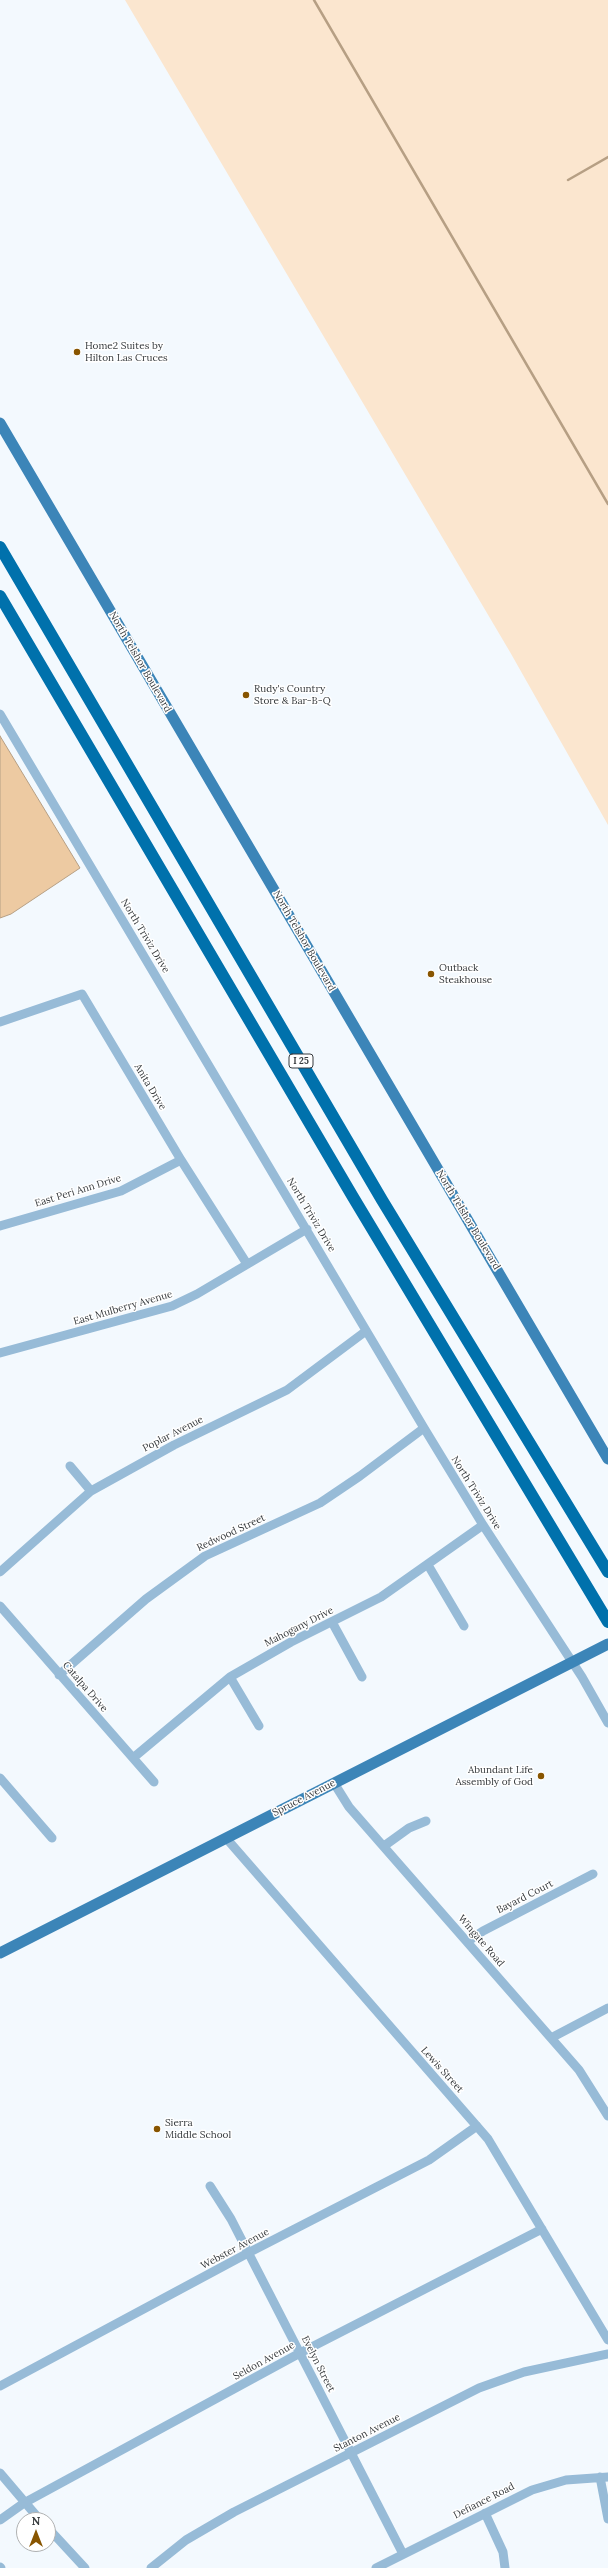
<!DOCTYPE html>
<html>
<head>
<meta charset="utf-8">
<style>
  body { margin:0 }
  #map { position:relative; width:608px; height:2568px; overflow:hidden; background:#f3f9fe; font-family:Lora,serif }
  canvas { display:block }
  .north { position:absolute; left:16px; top:2512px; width:40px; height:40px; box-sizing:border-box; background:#fff; border:1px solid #afb1b2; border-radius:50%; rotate:0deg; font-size:11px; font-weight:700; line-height:16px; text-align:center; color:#373b3e }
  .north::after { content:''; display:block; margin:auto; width:14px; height:18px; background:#850; clip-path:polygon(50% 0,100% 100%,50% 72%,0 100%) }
</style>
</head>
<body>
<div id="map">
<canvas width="608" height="2568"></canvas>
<div class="north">N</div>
</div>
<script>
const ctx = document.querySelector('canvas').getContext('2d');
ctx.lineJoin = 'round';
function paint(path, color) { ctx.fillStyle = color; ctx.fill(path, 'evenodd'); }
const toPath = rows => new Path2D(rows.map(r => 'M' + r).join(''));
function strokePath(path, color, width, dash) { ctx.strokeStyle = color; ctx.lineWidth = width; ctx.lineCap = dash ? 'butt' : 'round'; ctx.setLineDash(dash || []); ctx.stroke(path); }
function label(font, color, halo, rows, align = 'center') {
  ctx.font = font + ' Lora,serif'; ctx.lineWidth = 3; ctx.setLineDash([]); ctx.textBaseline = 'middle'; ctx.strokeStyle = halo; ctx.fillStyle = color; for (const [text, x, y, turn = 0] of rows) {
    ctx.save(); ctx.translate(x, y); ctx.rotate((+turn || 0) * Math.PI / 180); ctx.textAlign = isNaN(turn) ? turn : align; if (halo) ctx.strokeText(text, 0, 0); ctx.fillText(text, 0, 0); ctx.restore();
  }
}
const green = toPath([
  [125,0,608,0,608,825,510,652]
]);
const water = toPath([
  [0,736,80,868,11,914,0,918,0,736]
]);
const stream = toPath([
  [314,0,608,504],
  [568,180,608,157]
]);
const minor = toPath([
  [0,714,424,1428,483,1525,582,1677,608,1723],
  [0,1022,82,994,181,1160,247,1264],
  [0,1226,121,1191,181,1160],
  [0,1353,172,1306,197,1294,307,1229],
  [70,1466,91,1491],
  [428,1565,464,1626],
  [0,1572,91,1491,174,1445,287,1390,366,1331],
  [0,1606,154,1782],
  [332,1622,362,1677],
  [59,1675,146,1599,205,1556,320,1503,360,1476,424,1428],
  [230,1677,259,1726],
  [133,1758,230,1677,291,1642,381,1597,483,1525],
  [0,1778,52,1838],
  [334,1783,349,1807,579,2070,608,2116],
  [226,1838,488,2139,608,2340],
  [384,1846,409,1828,426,1821],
  [467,1942,483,1931,593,1874],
  [551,2038,608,2008],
  [210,2186,231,2219,403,2554],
  [0,2386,248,2253,429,2160,477,2126],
  [0,2473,40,2520],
  [600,2477,608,2519],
  [485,2513,503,2552,505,2568],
  [0,2520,24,2503,300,2353,542,2229],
  [48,2528,85,2568],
  [0,2567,1,2568],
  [151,2568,186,2540,234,2512,479,2388,524,2372,608,2354],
  [376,2568,532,2490,566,2480,608,2477]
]);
const major = toPath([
  [0,423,608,1459],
  [0,1953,608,1644]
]);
const highway = toPath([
  [0,547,382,1200,608,1572],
  [0,596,353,1197,608,1622]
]);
const markers = [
  [77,352,4,"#850"],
  [246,695,4,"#850"],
  [431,974,4,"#850"],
  [541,1776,4,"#850"],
  [157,2129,4,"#850"]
];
const shields = [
  [301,1061,24]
];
const shieldNames = [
  ["I 25",301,1061]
];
const poiNames = [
  ["Home2 Suites by",85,346],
  ["Hilton Las Cruces",85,358],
  ["Rudy's Country",254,689],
  ["Store & Bar-B-Q",254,701],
  ["Outback",439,968],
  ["Steakhouse",439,980],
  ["Abundant Life",533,1770,"right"],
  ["Assembly of God",533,1782,"right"],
  ["Sierra",165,2123],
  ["Middle School",165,2135]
];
const streetNames = [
  ["North Telshor Boulevard",140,662,60],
  ["North Triviz Drive",145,936,59],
  ["North Telshor Boulevard",304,941,60],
  ["Anita Drive",150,1087,59],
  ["East Peri Ann Drive",78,1191,-17],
  ["North Triviz Drive",311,1215,59],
  ["North Telshor Boulevard",468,1220,59],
  ["East Mulberry Avenue",123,1308,-16],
  ["Poplar Avenue",173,1434,-27],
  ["North Triviz Drive",476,1493,58],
  ["Redwood Street",231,1533,-25],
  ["Mahogany Drive",299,1627,-27],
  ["Catalpa Drive",85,1687,49],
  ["Spruce Avenue",304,1798,-27],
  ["Bayard Court",525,1897,-27],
  ["Wingate Road",481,1941,49],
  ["Lewis Street",442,2070,48],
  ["Webster Avenue",235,2249,-28],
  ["Seldon Avenue",264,2361,-29],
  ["Evelyn Street",318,2364,63],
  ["Stanton Avenue",367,2433,-27],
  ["Defiance Road",484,2501,-27]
];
paint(green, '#fbe6cf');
paint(water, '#edcaa2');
strokePath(water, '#b69f84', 1);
strokePath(stream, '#b69f84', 2.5);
strokePath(minor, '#97bbd7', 9);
strokePath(major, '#3c85b8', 11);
strokePath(highway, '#0071ac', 12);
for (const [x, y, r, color] of markers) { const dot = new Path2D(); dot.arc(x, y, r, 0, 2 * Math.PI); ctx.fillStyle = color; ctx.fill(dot); strokePath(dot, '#fff', 1.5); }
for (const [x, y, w] of shields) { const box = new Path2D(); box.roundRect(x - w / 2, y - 7, w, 14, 3); ctx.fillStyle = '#fff'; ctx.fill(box); strokePath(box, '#373b3e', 1); }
label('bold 9px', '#373b3e', null, shieldNames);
label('10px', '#373b3e', '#fff', poiNames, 'left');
label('10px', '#373b3e', '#fff', streetNames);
</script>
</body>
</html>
